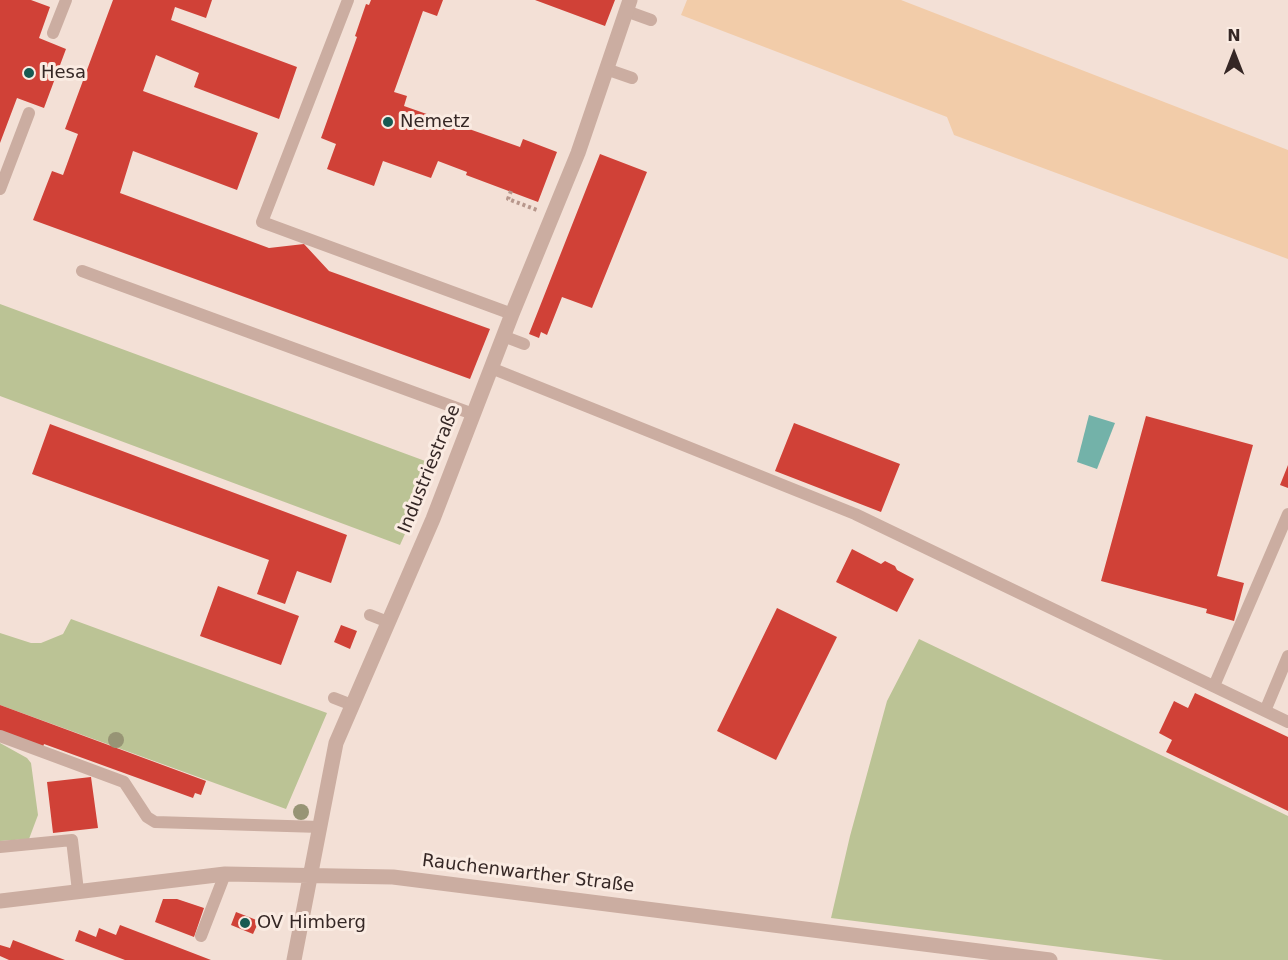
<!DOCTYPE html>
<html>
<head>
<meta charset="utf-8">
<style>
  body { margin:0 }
  #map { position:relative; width:1288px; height:960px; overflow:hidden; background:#f3e0d6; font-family:"DejaVu Sans",sans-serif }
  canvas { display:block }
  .north { position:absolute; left:1204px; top:24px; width:60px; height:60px; -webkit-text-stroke:4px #faebe2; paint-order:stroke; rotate:0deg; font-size:16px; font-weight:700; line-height:24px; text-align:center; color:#352725 }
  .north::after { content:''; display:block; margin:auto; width:21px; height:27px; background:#352725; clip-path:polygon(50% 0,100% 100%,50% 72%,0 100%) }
</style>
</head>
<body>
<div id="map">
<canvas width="1288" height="960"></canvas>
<div class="north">N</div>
</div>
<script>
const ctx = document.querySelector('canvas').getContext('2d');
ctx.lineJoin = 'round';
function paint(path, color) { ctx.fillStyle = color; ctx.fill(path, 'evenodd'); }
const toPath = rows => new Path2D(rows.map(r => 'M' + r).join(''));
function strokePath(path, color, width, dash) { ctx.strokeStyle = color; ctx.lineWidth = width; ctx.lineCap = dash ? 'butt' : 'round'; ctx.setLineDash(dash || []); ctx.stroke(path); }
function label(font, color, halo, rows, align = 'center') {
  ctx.font = font + ' "DejaVu Sans",sans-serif'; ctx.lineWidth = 6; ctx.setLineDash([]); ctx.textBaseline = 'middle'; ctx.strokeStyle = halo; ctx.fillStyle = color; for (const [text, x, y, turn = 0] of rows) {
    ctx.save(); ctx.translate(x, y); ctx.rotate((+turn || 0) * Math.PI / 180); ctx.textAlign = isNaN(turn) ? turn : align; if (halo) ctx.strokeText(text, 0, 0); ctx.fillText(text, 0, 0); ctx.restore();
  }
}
const green = toPath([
  [0,304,436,465,400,545,0,396],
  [71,619,327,713,286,809,0,705,0,633,31,643,41,643,63,634],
  [919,639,1288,816,1288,960,1164,960,831,918,850,836,887,701],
  [0,743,27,758,31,763,38,815,29,839,0,841]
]);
const sand = toPath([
  [687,0,901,0,1288,150,1288,259,954,135,947,117,681,15]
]);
const water = toPath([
  [1089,415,1115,423,1097,469,1077,462]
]);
const building = toPath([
  [0,0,31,0,50,7,39,38,66,49,44,108,17,98,0,143],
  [113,0,212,0,206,18,175,7,171,20,297,67,279,119,194,87,199,73,156,55,143,91,258,133,237,190,133,151,120,193,269,248,304,244,329,271,490,329,470,379,33,220,52,171,63,175,78,134,65,129],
  [371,0,443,0,437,16,423,11,394,92,407,96,404,106,520,147,523,139,557,152,538,202,466,175,467,172,438,161,431,178,383,161,374,186,327,169,336,144,321,138,357,37,355,36,366,4,369,5],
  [535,0,615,0,605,26],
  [600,154,647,172,592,308,562,297,547,335,541,332,539,338,529,334],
  [1146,416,1253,445,1217,576,1244,583,1234,621,1206,613,1207,609,1101,581],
  [794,423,900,464,881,512,775,471],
  [50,424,347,535,331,583,297,571,285,604,257,594,269,560,32,474],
  [1288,465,1288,488,1280,485],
  [852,549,881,564,885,561,895,566,897,570,914,579,897,612,836,582],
  [218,586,299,616,281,665,200,636],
  [777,608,837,637,776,760,717,731],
  [341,625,357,631,350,649,334,642],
  [1195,693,1288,737,1288,811,1166,752,1172,740,1159,733,1174,701,1188,708],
  [0,705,206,781,201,795,195,793,193,798,44,744,43,747,0,731],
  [91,777,98,828,53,833,47,782],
  [163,899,177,899,204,908,194,937,155,922],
  [236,912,259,921,253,934,231,925],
  [120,925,211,960,125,960,75,941,79,930,96,937,99,928,116,935],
  [13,940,65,960,9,960,0,956,0,945,10,948]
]);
const path = toPath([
  [511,191,508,199,537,210]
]);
const service = toPath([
  [348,0,262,222,512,314],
  [626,11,651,20],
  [53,33,66,0],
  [606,69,632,78],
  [0,189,29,113],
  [82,271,473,414],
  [503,336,524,344],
  [491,368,855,514,1288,722],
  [370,615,388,622],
  [1214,686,1288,514],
  [334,698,352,705],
  [1265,711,1288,656],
  [0,736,124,782,147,817,155,822,320,827],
  [0,847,72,840,78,891],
  [201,936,225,874]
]);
const minor = toPath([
  [0,901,225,874,393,877,1050,960],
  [294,960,336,743,433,519,512,314,578,153,630,0]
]);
const trees = [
  [116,740],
  [301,812]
];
const markers = [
  [29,73,6,"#175a52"],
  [388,122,6,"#175a52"],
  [245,923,6,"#175a52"]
];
const poiNames = [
  ["Hesa",41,73],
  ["Nemetz",400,122],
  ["OV Himberg",257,923]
];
const streetNames = [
  ["Industriestraße",430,469,-68],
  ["Rauchenwarther Straße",528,874,7]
];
paint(green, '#bbc395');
paint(sand, '#f2cca9');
paint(water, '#73b2a9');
paint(building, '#d04137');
strokePath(path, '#b7978c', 4, [3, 3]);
strokePath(service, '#cbada1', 12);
strokePath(minor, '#cbada1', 15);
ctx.fillStyle = '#979475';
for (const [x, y] of trees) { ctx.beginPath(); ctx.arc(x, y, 8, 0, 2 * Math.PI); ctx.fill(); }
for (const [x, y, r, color] of markers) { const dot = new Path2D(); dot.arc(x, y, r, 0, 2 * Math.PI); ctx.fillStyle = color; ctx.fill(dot); strokePath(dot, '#faebe2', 2); }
label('18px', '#352725', '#faebe2', poiNames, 'left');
label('18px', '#352725', '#faebe2', streetNames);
</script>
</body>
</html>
